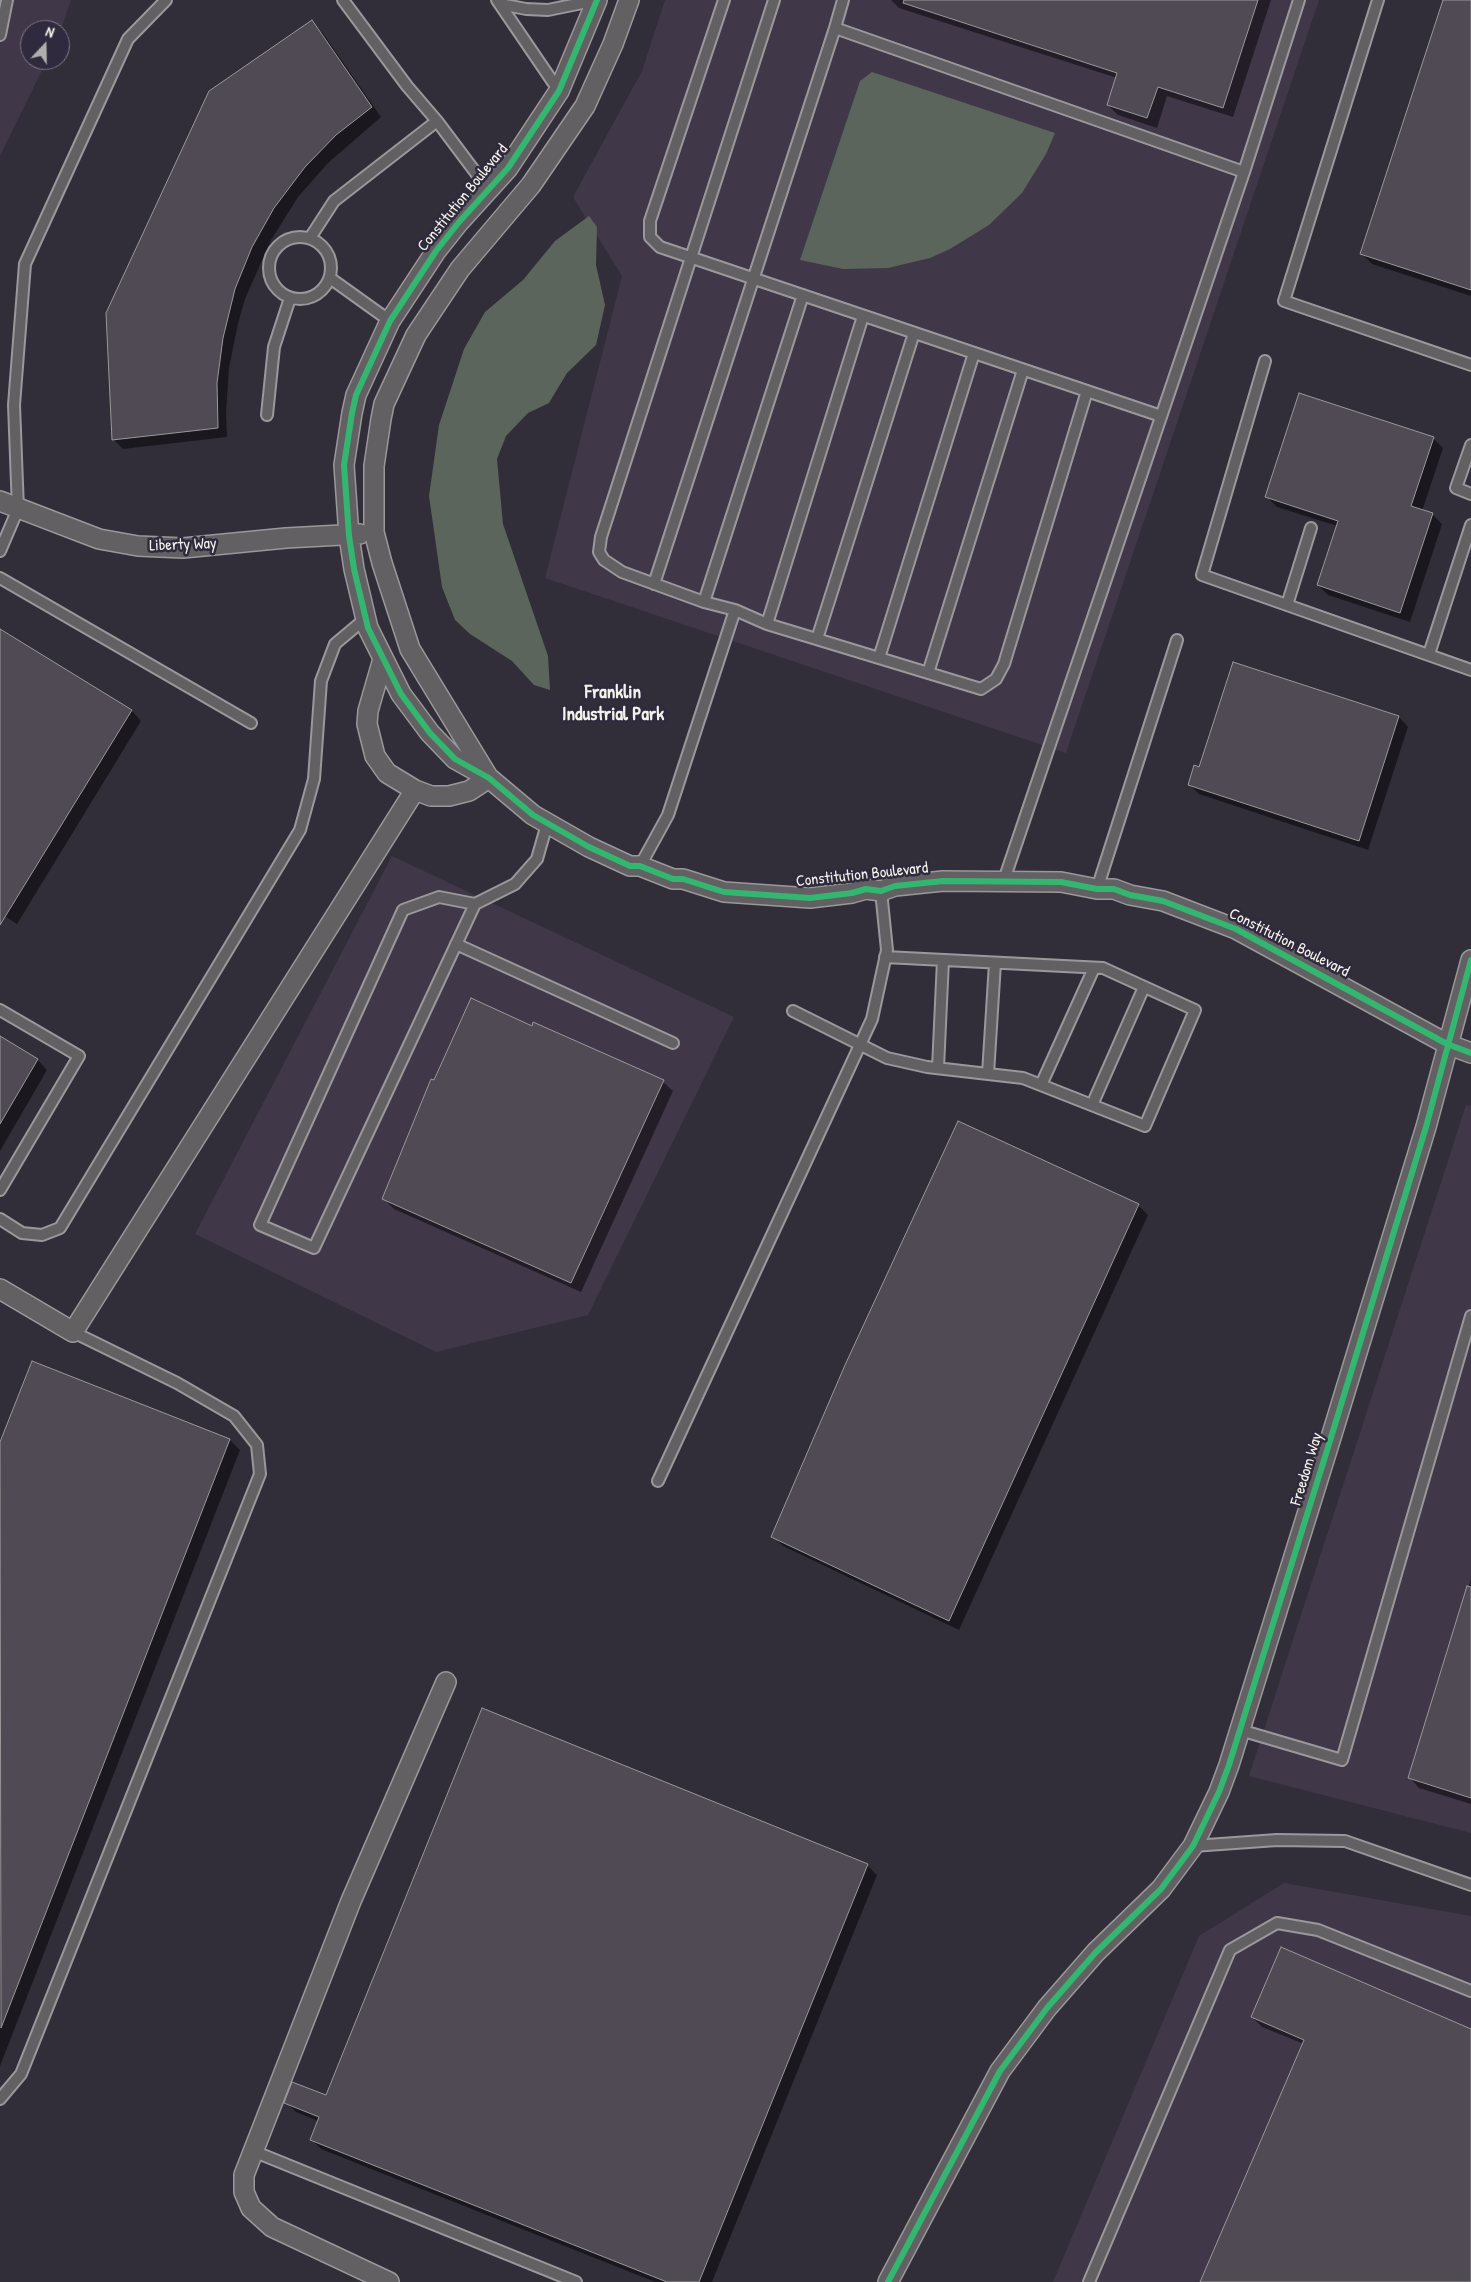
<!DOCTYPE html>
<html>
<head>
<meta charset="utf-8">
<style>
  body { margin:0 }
  #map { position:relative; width:1471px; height:2282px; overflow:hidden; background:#312e39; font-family:"Patrick Hand",sans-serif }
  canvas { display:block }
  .north { position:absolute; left:20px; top:20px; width:50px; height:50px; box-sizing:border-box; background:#2f2a3d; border:1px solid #7e7a81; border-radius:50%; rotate:21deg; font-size:14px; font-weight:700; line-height:20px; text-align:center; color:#f4f1e8 }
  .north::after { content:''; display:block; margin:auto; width:18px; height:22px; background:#b0adab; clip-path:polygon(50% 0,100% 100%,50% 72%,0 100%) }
</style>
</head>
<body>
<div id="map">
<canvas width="1471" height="2282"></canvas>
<div class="north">N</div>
</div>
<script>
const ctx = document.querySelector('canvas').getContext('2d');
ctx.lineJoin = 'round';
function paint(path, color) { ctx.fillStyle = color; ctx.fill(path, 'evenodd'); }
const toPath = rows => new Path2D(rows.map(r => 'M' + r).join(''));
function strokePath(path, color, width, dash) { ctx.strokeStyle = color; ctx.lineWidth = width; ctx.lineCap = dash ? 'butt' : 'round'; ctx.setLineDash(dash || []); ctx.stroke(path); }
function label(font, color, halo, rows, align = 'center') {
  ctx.font = font + ' "Patrick Hand",sans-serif'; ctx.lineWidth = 5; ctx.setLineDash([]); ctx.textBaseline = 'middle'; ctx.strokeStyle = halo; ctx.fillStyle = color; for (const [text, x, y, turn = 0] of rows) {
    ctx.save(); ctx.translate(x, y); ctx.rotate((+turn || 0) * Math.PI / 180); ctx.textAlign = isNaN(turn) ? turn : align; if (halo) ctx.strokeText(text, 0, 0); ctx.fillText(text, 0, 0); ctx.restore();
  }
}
const built = toPath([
  [0,0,71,0,60,32,60,30,30,30,30,60,47,60,0,156],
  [665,0,1319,0,1066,753,545,578,622,276,573,197,642,71],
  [392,856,734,1017,588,1315,436,1352,195,1234],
  [1466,1105,1471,1106,1471,1833,1249,1776],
  [1284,1883,1471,1916,1471,2282,1053,2282,1199,1936]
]);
const green = toPath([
  [872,72,1055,133,1046,154,1022,193,989,225,950,249,930,258,888,268,843,269,800,260,860,81],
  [589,216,597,227,596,265,605,305,596,345,567,373,549,403,528,413,506,436,497,459,503,524,548,656,550,690,534,685,512,661,470,634,455,620,442,587,429,496,439,425,464,349,485,312,523,280,555,241]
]);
const shadow = toPath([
  [891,0,1271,0,1233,117,1167,96,1157,128,1118,115,1108,105,1117,78,899,8],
  [1444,0,1471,0,1471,296,1372,264,1362,254],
  [312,22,322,32,381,117,328,163,298,197,271,240,245,299,238,324,229,368,226,413,227,437,123,449,113,439],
  [1433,438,1443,448,1422,511,1432,514,1442,524,1410,622,1328,595,1318,585,1337,526,1277,507,1267,497],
  [0,631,132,711,141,721,17,924,0,913],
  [1234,664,1399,717,1408,727,1368,850,1199,794,1189,784,1200,768],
  [532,1027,663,1082,673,1091,581,1292,394,1209,384,1199,435,1082],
  [0,1037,38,1060,47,1070,0,1151],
  [1138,1205,1148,1215,959,1630,783,1546,773,1536],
  [32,1362,230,1440,240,1450,0,2066,0,1446],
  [1471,1579,1471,1804,1419,1788,1410,1778],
  [867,1865,877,1875,712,2282,655,2282,321,2149,311,2139,318,2121,296,2112,286,2102,326,2097],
  [1252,2017,1471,2030,1471,2282,1202,2282,1304,2044,1262,2027]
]);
const building = toPath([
  [904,0,1258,0,1223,108,1158,87,1147,118,1107,105,1117,73,903,3,904,0],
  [1443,0,1471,0,1471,290,1360,254,1443,0],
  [312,20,372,107,336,135,305,167,274,208,252,247,235,289,223,338,217,383,218,428,112,440,106,313,209,91,312,20],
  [1299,393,1434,437,1411,506,1433,513,1400,613,1317,585,1338,521,1265,497,1299,393],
  [0,629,132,710,0,925,0,629],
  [1233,662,1399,716,1359,841,1188,785,1194,765,1199,767,1233,662],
  [471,998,532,1026,533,1022,664,1080,571,1283,382,1199,431,1079,434,1080,471,998],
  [0,1036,38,1059,0,1124,0,1036],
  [958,1121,1139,1204,949,1621,771,1537,845,1365,958,1121],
  [32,1361,230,1439,1,2028,0,1442,32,1361],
  [1467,1586,1471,1587,1471,1798,1408,1778,1467,1586],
  [482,1708,868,1864,699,2282,667,2282,310,2140,319,2117,284,2103,292,2082,326,2095,482,1708],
  [1281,1947,1471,2029,1471,2282,1200,2282,1304,2040,1251,2017,1281,1947]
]);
const lane = toPath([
  [343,0,407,86,437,121,488,189],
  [497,0,559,91],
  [724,0,650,221,650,237,660,247,1161,416],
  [774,0,601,537,599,552,604,560,622,572,704,602,735,610,767,624,981,689,996,679,1004,664,1087,391],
  [843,0,835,28,1244,172,1004,880],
  [1378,0,1284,301,1471,365],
  [502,1,500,4,526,9,548,10,597,0],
  [0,35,7,0],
  [1244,172,1299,0],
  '269 268a31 31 0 1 1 62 0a31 31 0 1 1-62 0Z',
  [310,238,334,201,437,121],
  [330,278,390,321],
  [1265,361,1202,575,1471,670],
  [267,415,274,347,290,298],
  [1471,445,1456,488,1471,494],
  [0,551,18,509,14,405,25,264,128,39,166,0],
  [0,578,251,723],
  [654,584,835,28],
  [704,602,803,295],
  [1287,605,1311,528],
  [767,624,863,316],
  [817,639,914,333],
  [1429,654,1471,525],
  [879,658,974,353],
  [928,673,1023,370],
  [640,866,668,815,735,610],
  [1097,889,1177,640],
  [475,904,314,1248,260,1225,403,910,439,897,475,904,515,884,537,859,547,824],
  [456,944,673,1043],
  [0,1010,79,1056,0,1190],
  [793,1011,887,1058,927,1067,1023,1078,1145,1126,1195,1010,1103,968,885,957],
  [938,1068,943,960],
  [988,1074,995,963],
  [1041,1085,1094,968],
  [1092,1105,1144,987],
  [0,1219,22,1233,42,1235,60,1228,300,830,314,779,321,681,335,644,366,618],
  [658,1481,872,1019,887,950,881,891],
  [1240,1730,1342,1760,1471,1316],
  [1193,1846,1277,1840,1345,1841,1471,1885],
  [0,2099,21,2074,260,1474,257,1445,234,1416,177,1383,73,1332],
  [253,2151,576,2282],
  [1089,2282,1230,1950,1277,1923,1318,1930,1471,1991]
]);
const street = toPath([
  [597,0,559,91,508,168,459,222,436,251,390,321,356,395,352,413,344,465,349,536,354,569,368,628,401,694,430,733,455,759,489,778,533,815,589,847,630,866,640,866,673,879,683,879,724,892,810,898,852,893,866,889,881,891,895,886,943,881,1061,882,1097,889,1114,889,1130,895,1163,901,1236,929,1447,1044,1471,1053],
  [0,501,99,539,138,546,183,548,286,538,360,534],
  [383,659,368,711,367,724,375,756,387,773,415,790,431,796,449,796,469,791,489,778],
  [488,777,410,649,382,563,374,532,374,466,381,419,384,404,416,335,460,269,531,185,585,106,613,44,629,0],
  [0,1289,73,1332,415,790],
  [389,2282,272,2227,251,2208,244,2192,244,2175,351,1901,446,1682],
  [888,2282,1000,2071,1047,2008,1096,1952,1161,1889,1193,1846,1219,1792,1229,1765,1329,1444,1426,1127,1471,960]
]);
const cycleway = toPath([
  [597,0,559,91,508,168,459,222,436,251,390,321,356,395,352,413,344,465,349,536,354,569,368,628,401,694,430,733,455,759,489,778,533,815,589,847,630,866,640,866,673,879,683,879,724,892,810,898,852,893,866,889,881,891,895,886,943,881,1061,882,1097,889,1114,889,1130,895,1163,901,1236,929,1447,1044,1471,1053],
  [888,2282,1000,2071,1047,2008,1096,1952,1161,1889,1193,1846,1219,1792,1229,1765,1329,1444,1426,1127,1471,960]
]);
const streetNames = [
  ["Constitution Boulevard",463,198,-51],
  ["Liberty Way",183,545,-2],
  ["Constitution Boulevard",862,875,-6],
  ["Constitution Boulevard",1289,943,27],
  ["Freedom Way",1307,1469,-73]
];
const quarterNames = [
  ["Franklin",613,693],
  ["Industrial Park",613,715]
];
paint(built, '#403749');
paint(green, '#5b655c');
paint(shadow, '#0007');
paint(building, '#4f4a53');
strokePath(building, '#9a989b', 1);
strokePath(lane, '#9a989b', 14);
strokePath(street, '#9a989b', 22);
strokePath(lane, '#626063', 10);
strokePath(street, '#626063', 19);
strokePath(cycleway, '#33b770', 6);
label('16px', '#f4f1e8', '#2f2a3d', streetNames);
label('bold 19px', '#f4f1e8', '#2f2a3d', quarterNames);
</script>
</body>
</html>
